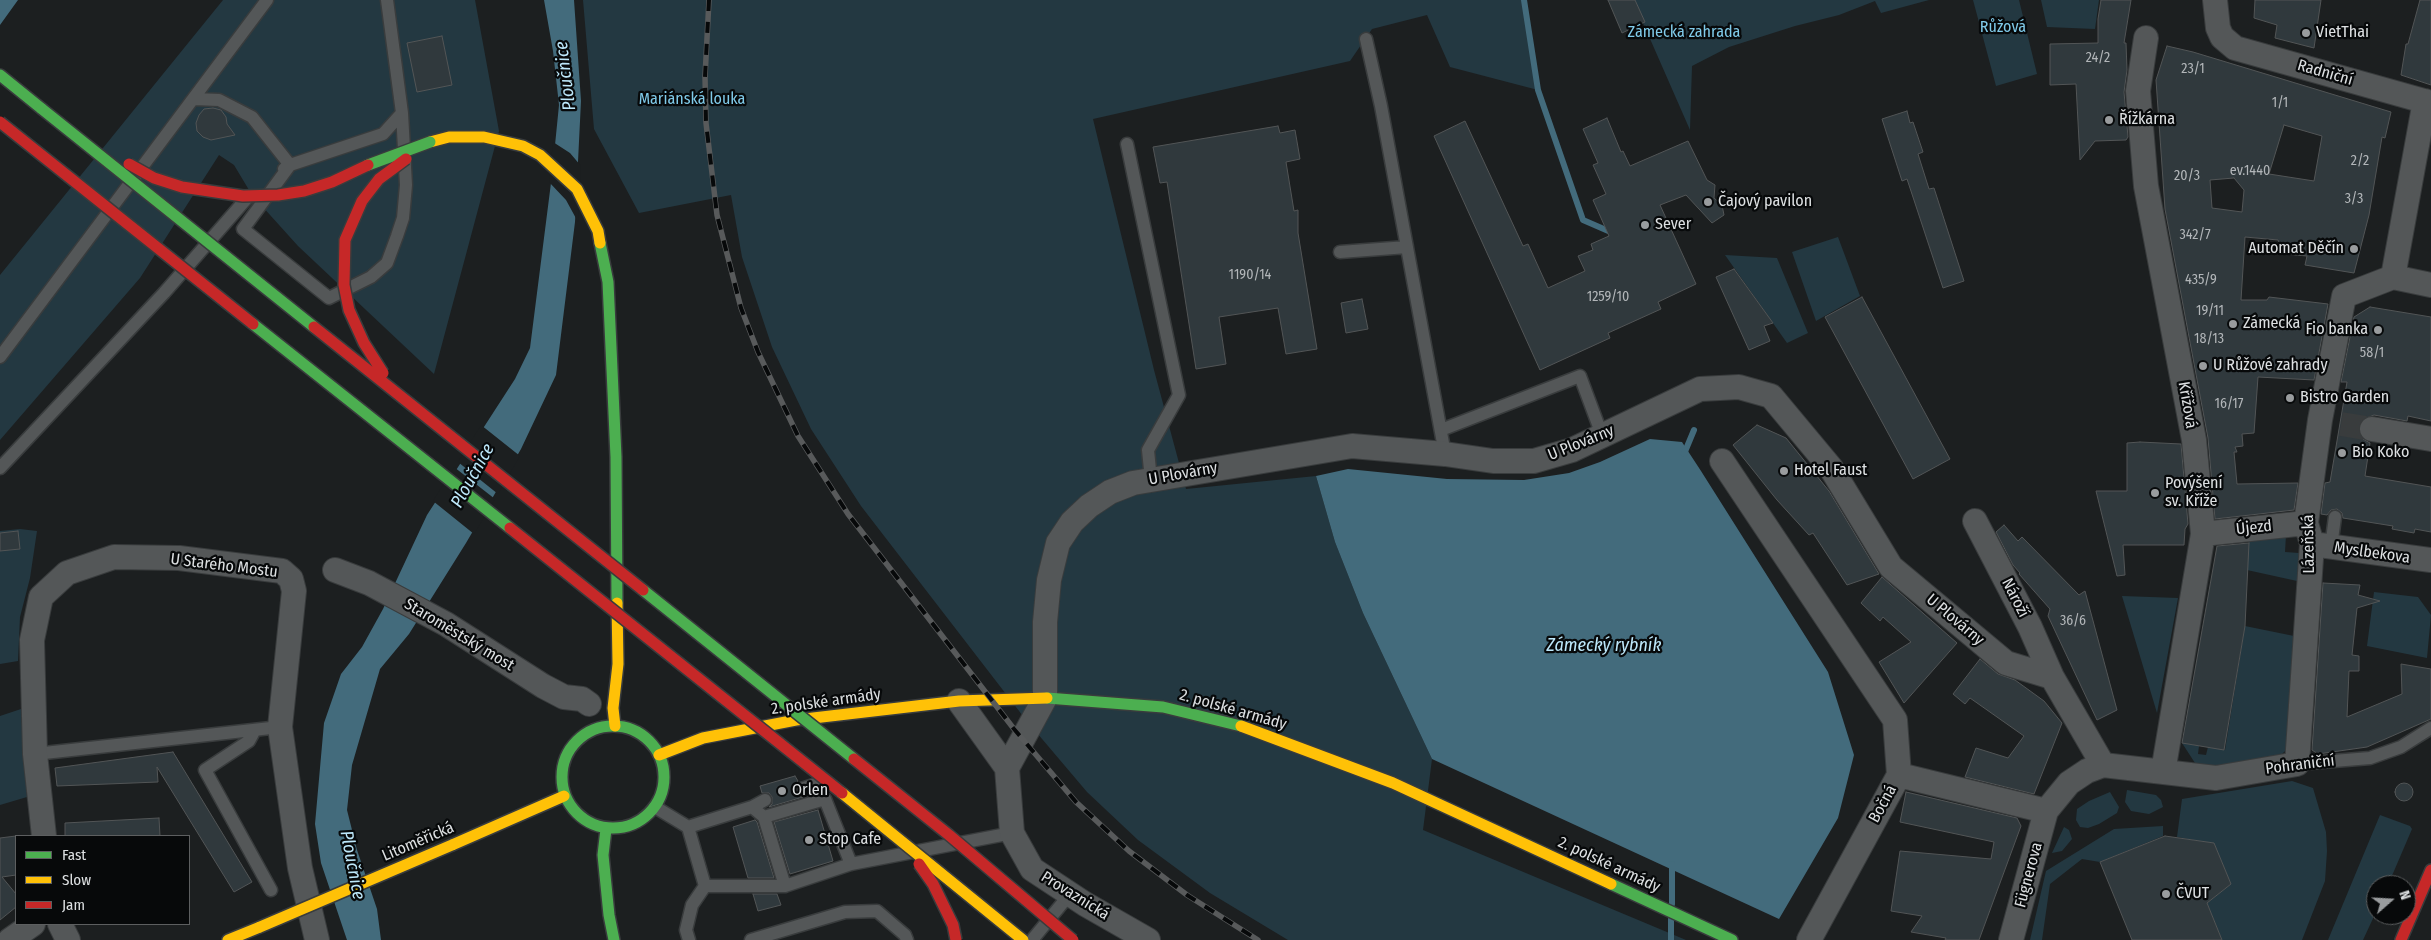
<!DOCTYPE html>
<html>
<head>
<meta charset="utf-8">
<style>
  body { margin:0 }
  #map { position:relative; width:2431px; height:940px; overflow:hidden; background:#1c1f20; font-family:"Fira Sans Condensed",sans-serif }
  canvas { display:block }
  .legend { position:absolute; left:15px; top:835px; width:175px; height:90px; box-sizing:border-box; background:#07090a; border:1px solid #5d5f60; margin:0; padding:6px 9px; list-style:none; font-size:15px; color:#dde0e2 }
  .legend li { display:flex; align-items:center; gap:10px; height:25px }
  .legend b { width:25px; border:1px solid #5d5f60 }
  .north { position:absolute; left:2366px; top:875px; width:50px; height:50px; box-sizing:border-box; background:#07090a; border:1px solid #5d5f60; border-radius:50%; rotate:71deg; font-size:14px; font-weight:700; line-height:20px; text-align:center; color:#dde0e2 }
  .north::after { content:''; display:block; margin:auto; width:18px; height:22px; background:#999c9e; clip-path:polygon(50% 0,100% 100%,50% 72%,0 100%) }
</style>
</head>
<body>
<div id="map">
<canvas width="2431" height="940"></canvas>
<ul class="legend">
<li><b style="height:6px;background:#4caf50"></b>Fast</li>
<li><b style="height:6px;background:#ffc107"></b>Slow</li>
<li><b style="height:6px;background:#c62828"></b>Jam</li>
</ul>
<div class="north">N</div>
</div>
<script>
const ctx = document.querySelector('canvas').getContext('2d');
ctx.lineJoin = 'round';
function paint(path, color) { ctx.fillStyle = color; ctx.fill(path, 'evenodd'); }
const toPath = rows => new Path2D(rows.map(r => 'M' + r).join(''));
function strokePath(path, color, width, dash) { ctx.strokeStyle = color; ctx.lineWidth = width; ctx.lineCap = dash ? 'butt' : 'round'; ctx.setLineDash(dash || []); ctx.stroke(path); }
function label(font, color, halo, rows, align = 'center') {
  ctx.font = font + ' "Fira Sans Condensed",sans-serif'; ctx.lineWidth = 4.5; ctx.setLineDash([]); ctx.textBaseline = 'middle'; ctx.strokeStyle = halo; ctx.fillStyle = color; for (const [text, x, y, turn = 0] of rows) {
    ctx.save(); ctx.translate(x, y); ctx.rotate((+turn || 0) * Math.PI / 180); ctx.textAlign = isNaN(turn) ? turn : align; if (halo) ctx.strokeText(text, 0, 0); ctx.fillText(text, 0, 0); ctx.restore();
  }
}
const green = toPath([
  [223,0,475,0,499,131,434,374,298,246,252,195,234,165,219,155,140,278,0,440,0,275],
  [583,0,1524,0,1538,90,1450,67,1427,15,1372,29,1350,61,1093,119,1154,370,1186,489,1316,476,1335,542,1363,613,1432,759,1423,830,1686,940,1288,940,1210,893,1138,840,1087,792,1026,720,861,506,811,429,772,347,742,257,731,195,639,213,594,129],
  [1633,0,1929,0,1881,13,1875,1,1839,15,1795,26,1729,47,1692,66,1690,130],
  [1973,0,2019,0,2037,74,1996,86],
  [2041,0,2099,0,2095,29,2047,27],
  [1838,237,1860,296,1816,321,1792,252],
  [1725,255,1777,258,1808,333,1787,343],
  [20,529,37,531,30,578,20,617,18,661,0,664,0,531],
  [2286,535,2285,552,2299,553,2297,581,2247,570,2249,539],
  [2374,592,2418,597,2431,615,2427,658,2367,646],
  [2122,596,2178,598,2157,713],
  [2245,626,2294,636,2287,749,2281,755,2217,767,2195,763,2182,743,2199,746,2198,754,2206,755,2208,747,2225,750],
  [21,709,27,797,0,805,0,716],
  [2292,781,2313,788,2326,832,2327,851,2325,881,2302,940,2222,940,2207,903,2231,884,2214,844,2177,837,2182,799],
  [2127,790,2156,795,2161,800,2163,807,2149,814,2131,811,2125,802],
  [2110,792,2119,807,2117,813,2099,824,2088,828,2080,827,2076,820,2077,809,2089,801],
  [2380,815,2410,826,2412,829,2388,885,2376,885,2376,912,2363,940,2328,940],
  [2163,826,2163,836,2100,862,2082,859,2050,884,2042,940,2030,940,2046,871,2114,829],
  [2064,827,2069,830,2072,839,2062,851,2052,853]
]);
const water = toPath([
  [0,0,18,0,0,25],
  [544,0,574,0,581,101,575,222,556,375,521,449,466,543,409,634,380,669,352,765,347,810,357,850,377,909,381,940,347,940,321,863,315,824,324,723,341,674,362,647,383,609,427,515,515,379,530,348,552,175,559,105,553,51],
  [1650,439,1682,442,1701,471,1828,672,1854,755,1838,818,1779,919,1432,759,1363,613,1335,542,1316,476,1348,469,1447,479,1524,480,1569,473,1600,462]
]);
const pier = toPath([
  [553,142,570,153,581,166,578,222,566,200,549,182],
  [481,425,520,456,498,494,458,462],
  [454,467,495,499,474,534,433,501]
]);
const stream = toPath([
  [1524,0,1538,90,1583,220,1613,233],
  [1684,454,1694,430],
  [1672,904,1672,864],
  [1671,940,1671,919]
]);
const building = toPath([
  [1608,0,1635,0,1645,22,1622,33,1608,0],
  [2101,0,2131,0,2124,43,2126,43,2127,70,2124,92,2128,137,2126,140,2095,141,2080,160,2076,84,2050,85,2050,44,2098,43,2098,19,2101,0],
  [2255,0,2321,0,2314,48,2275,38,2277,25,2254,18,2255,0],
  [2420,0,2431,0,2431,85,2401,75,2406,44,2408,44,2420,0],
  [442,36,452,85,417,92,407,43,442,36],
  [2167,46,2193,52,2391,112,2385,138,2382,137,2369,215,2354,273,2305,265,2307,256,2285,254,2278,240,2245,237,2241,300,2267,300,2269,297,2328,304,2314,380,2258,377,2254,433,2242,434,2243,446,2235,447,2237,452,2234,452,2237,484,2298,483,2294,510,2215,519,2208,438,2165,209,2156,80,2167,46],
  [2284,125,2322,136,2314,181,2269,174,2284,125],
  [2234,178,2244,190,2242,212,2212,208,2210,180,2234,178],
  [213,108,221,110,226,117,227,124,235,135,211,140,203,137,197,131,196,123,199,115,204,109,213,108],
  [1907,111,1910,123,1913,122,1923,152,1918,154,1929,189,1934,188,1964,281,1943,288,1907,179,1902,181,1882,119,1907,111],
  [1607,118,1621,152,1623,151,1630,166,1688,141,1707,180,1715,185,1714,198,1722,205,1724,215,1712,223,1686,195,1660,205,1696,284,1658,302,1661,309,1608,333,1610,338,1540,370,1434,136,1465,121,1523,246,1528,244,1548,288,1585,271,1578,256,1593,250,1591,244,1609,236,1593,200,1606,194,1593,165,1598,163,1583,129,1607,118],
  [1278,126,1280,133,1295,130,1300,159,1286,162,1294,211,1298,210,1298,233,1317,349,1286,354,1278,308,1219,317,1226,364,1196,369,1167,182,1160,183,1153,147,1278,126],
  [1734,269,1773,323,1764,326,1770,341,1749,350,1716,277,1734,269],
  [1862,297,1950,459,1913,479,1825,317,1862,297],
  [1362,299,1368,329,1346,333,1341,303,1362,299],
  [2370,307,2431,317,2431,421,2408,416,2407,421,2374,415,2362,420,2358,427,2363,439,2370,443,2365,476,2431,487,2431,532,2415,529,2414,533,2392,529,2393,526,2343,518,2342,513,2337,509,2331,510,2327,515,2321,514,2325,483,2330,482,2347,382,2341,382,2354,317,2370,307],
  [1757,425,1786,438,1803,459,1829,491,1879,574,1847,585,1813,533,1809,535,1777,500,1733,445,1757,425],
  [2140,442,2181,444,2188,524,2185,529,2184,545,2123,545,2125,575,2117,576,2096,491,2127,491,2127,443,2140,442],
  [2004,525,2018,541,2022,537,2079,595,2085,591,2117,710,2097,720,2048,616,2050,609,2019,574,2020,573,2013,565,1996,532,2004,525],
  [18,531,20,549,0,551,0,533,18,531],
  [2249,543,2245,626,2224,750,2182,743,2217,546,2249,543],
  [1882,577,1957,643,1904,703,1879,662,1911,642,1883,617,1880,621,1861,603,1882,577],
  [2323,583,2360,585,2358,595,2380,601,2357,608,2352,655,2359,656,2359,671,2349,671,2347,717,2402,694,2401,664,2431,669,2431,719,2367,747,2318,754,2312,750,2323,583],
  [1980,659,1998,674,2015,680,2044,701,2062,723,2034,794,1965,777,1976,748,2008,758,2024,736,1970,698,1965,704,1953,694,1980,659],
  [173,752,252,882,234,892,157,767,158,782,57,786,55,768,173,752],
  [795,776,798,781,793,787,794,792,796,795,803,797,769,807,772,804,772,797,769,793,762,793,760,786,795,776],
  '2395 792a9 9 0 1 1 18 0a9 9 0 1 1-18 0Z',
  [1906,792,2017,818,2021,826,1979,940,1945,940,1946,938,1911,932,1922,916,1891,911,1900,851,1991,859,1994,842,1900,822,1906,792],
  [818,810,833,861,790,874,774,822,818,810],
  [159,818,160,836,65,836,65,823,159,818],
  [755,820,757,822,774,878,748,878,733,827,755,820],
  [16,836,16,875,2,877,16,894,16,907,0,920,0,838,16,836],
  [2165,836,2214,843,2231,884,2207,903,2222,940,2132,940,2100,862,2165,836],
  [753,894,777,894,781,905,758,911,753,894]
]);
const streetTunnel = toPath([
  [2341,424,2372,429]
]);
const lane = toPath([
  [1366,39,1381,106,1445,454],
  [194,99,219,100,252,117,290,165,243,229,329,298,371,277,387,263,397,236,403,218,406,185,402,113,387,0],
  [1127,144,1179,395,1148,450,1151,480],
  [284,169,290,165,383,134,402,113],
  [1340,252,1407,247],
  [0,357,267,0],
  [1441,430,1580,376,1602,435],
  [0,468,164,293,248,197],
  [2331,547,2335,517],
  [255,730,249,741,205,770,271,890],
  [35,754,280,727],
  [2297,764,2370,758,2401,747,2431,728],
  [801,789,816,784,821,792],
  [655,807,688,827,705,886],
  [752,807,765,800],
  [764,817,785,886],
  [688,827,752,807,764,817,825,799,851,864],
  [705,886,785,886,851,864,1012,833],
  [689,940,686,930,692,905,705,886],
  [751,940,845,912,877,911,905,935,907,940],
  [1032,940,1070,894]
]);
const street = toPath([
  [2215,0,2218,28,2222,37,2235,48,2431,103],
  [2146,38,2138,91,2146,186,2194,440,2203,534,2163,772],
  [2393,277,2425,101],
  [2372,429,2431,439],
  [1722,461,1895,720,1899,775],
  [1975,521,2030,627,2052,677,2103,765],
  [2203,534,2306,523],
  [2312,544,2431,560],
  [335,570,369,583,446,624,543,686,564,697,582,699,589,704],
  [959,701,1007,768],
  [1899,775,2046,811],
  [44,836,35,754,32,640,41,597,67,573,114,557,179,558,282,571,291,579,294,591,280,727,300,868,317,940],
  [60,924,68,940],
  [10,940,33,924],
  [1148,940,1085,904,1032,869,1012,833,1007,768,1045,698,1045,622,1049,580,1058,543,1072,522,1089,506,1110,492,1133,483,1352,446,1445,454,1493,461,1534,461,1572,450,1700,389,1739,387,1771,396,1831,468,1891,567,2006,663,2052,677],
  [1809,940,1899,775],
  [2011,940,2046,811,2069,783,2087,771,2103,765,2216,778,2297,764,2312,544,2306,523,2320,420,2344,296,2393,277,2431,285]
]);
const fast = toPath([
  [0,75,42,109],
  [600,243,608,282,616,457,617,603],
  [1047,698,1163,707,1241,726],
  '562 777a51 51 0 1 1 102 0a51 51 0 1 1-102 0Z',
  [606,829,603,855,609,915,614,940],
  [1611,884,1732,940]
]);
const slow = toPath([
  [430,142,449,137,484,137,523,146,540,155,577,189,598,231,600,243],
  [615,726,613,708,618,664,617,603],
  [1241,726,1393,783,1611,884],
  [659,755,703,738,796,720,959,701,1047,698],
  [452,845,564,796],
  [228,940,260,927]
]);
const jam = toPath([
  [2401,940,2431,870]
]);
const rail = toPath([
  [709,0,705,77,706,123,717,215,741,308,758,352,798,436,848,514,1014,729,1076,802,1129,851,1187,895,1258,940]
]);
const fastBridge = toPath([
  [42,109,314,327],
  [368,165,430,142],
  [253,324,510,528],
  [643,590,854,759]
]);
const slowBridge = toPath([
  [842,793,1023,940],
  [260,927,452,845]
]);
const jamBridge = toPath([
  [0,122,253,324],
  [129,164,154,178,182,187,243,196,278,195,304,191,332,182,368,165],
  [314,327,643,590],
  [383,373,364,343,349,310,344,285,345,240,362,201,379,179,406,159],
  [510,528,842,793],
  [854,759,949,835,1073,940],
  [919,864,933,884,953,925,956,940]
]);
const markers = [
  [2306,33,5,"#999c9e"],
  [2109,120,5,"#999c9e"],
  [1708,202,5,"#999c9e"],
  [1645,225,5,"#999c9e"],
  [2354,249,5,"#999c9e"],
  [2233,324,5,"#999c9e"],
  [2378,330,5,"#999c9e"],
  [2203,366,5,"#999c9e"],
  [2290,398,5,"#999c9e"],
  [2342,453,5,"#999c9e"],
  [1784,471,5,"#999c9e"],
  [2155,493,5,"#999c9e"],
  [782,791,5,"#999c9e"],
  [809,840,5,"#999c9e"],
  [2166,894,5,"#999c9e"]
];
const numberNames = [
  ["24/2",2098,58],
  ["23/1",2193,69],
  ["1/1",2280,103],
  ["2/2",2360,161],
  ["ev.1440",2250,171],
  ["20/3",2187,176],
  ["3/3",2354,199],
  ["342/7",2195,235],
  ["1190/14",1250,275],
  ["435/9",2201,280],
  ["1259/10",1608,297],
  ["19/11",2210,311],
  ["18/13",2209,339],
  ["58/1",2372,353],
  ["16/17",2229,404],
  ["36/6",2073,621]
];
const parkNames = [
  ["Růžová",2003,28],
  ["Zámecká zahrada",1684,33],
  ["Mariánská louka",692,100]
];
const poiNames = [
  ["VietThai",2316,33],
  ["Řížkárna",2119,120],
  ["Čajový pavilon",1718,202],
  ["Sever",1655,225],
  ["Automat Děčín",2344,249,"right"],
  ["Zámecká",2243,324],
  ["Fio banka",2368,330,"right"],
  ["U Růžové zahrady",2213,366],
  ["Bistro Garden",2300,398],
  ["Bio Koko",2352,453],
  ["Hotel Faust",1794,471],
  ["Povýšení",2165,484],
  ["sv. Kříže",2165,502],
  ["Orlen",792,791],
  ["Stop Cafe",819,840],
  ["ČVUT",2176,894]
];
const streetNames = [
  ["Radniční",2325,73,16],
  ["Křížová",2187,405,80],
  ["U Plovárny",1581,443,-22],
  ["U Plovárny",1183,474,-10],
  ["Újezd",2254,528,-6],
  ["Lázeňská",2309,544,-91],
  ["Myslbekova",2372,553,8],
  ["U Starého Mostu",224,566,7],
  ["Nároží",2015,598,63],
  ["U Plovárny",1955,620,40],
  ["Staroměstský most",459,635,31],
  ["2. polské armády",826,702,-8],
  ["2. polské armády",1233,710,16],
  ["Pohraniční",2300,765,-7],
  ["Bočná",1883,804,-61],
  ["Litoměřická",418,842,-23],
  ["2. polské armády",1609,865,25],
  ["Fügnerova",2029,875,-75],
  ["Provaznická",1075,896,32]
];
const waterNames = [
  ["Ploučnice",566,76,-97],
  ["Ploučnice",473,476,-61],
  ["Zámecký rybník",1604,646],
  ["Ploučnice",352,865,79]
];
paint(green, '#233841');
paint(water, '#436b7c');
paint(pier, '#1c1f20');
strokePath(stream, '#436b7c', 6);
paint(building, '#30393d');
strokePath(building, '#525556', 1);
strokePath(streetTunnel, '#393c3d', 24, [24, 12]);
strokePath(lane, '#393c3d', 15);
strokePath(street, '#393c3d', 26);
strokePath(fast, '#393c3d', 14);
strokePath(slow, '#393c3d', 14);
strokePath(jam, '#393c3d', 14);
strokePath(lane, '#545758', 12);
strokePath(street, '#545758', 24);
strokePath(fast, '#4caf50', 11);
strokePath(slow, '#ffc107', 11);
strokePath(jam, '#c62828', 11);
strokePath(rail, '#585a5b', 5.5);
strokePath(rail, '#07090a', 4, [11]);
strokePath(fastBridge, '#393c3d', 14, []);
strokePath(slowBridge, '#393c3d', 14, []);
strokePath(jamBridge, '#393c3d', 14, []);
strokePath(fastBridge, '#4caf50', 11);
strokePath(slowBridge, '#ffc107', 11);
strokePath(jamBridge, '#c62828', 11);
for (const [x, y, r, color] of markers) { const dot = new Path2D(); dot.arc(x, y, r, 0, 2 * Math.PI); ctx.fillStyle = color; ctx.fill(dot); strokePath(dot, '#07090a', 2); }
label('14px', '#b2b6b9', null, numberNames);
label('16px', '#80cbea', '#07090a', parkNames);
label('16px', '#dde0e2', '#07090a', poiNames, 'left');
label('16px', '#dde0e2', '#07090a', streetNames);
label('italic 18px', '#bde8fb', '#07090a', waterNames);
</script>
</body>
</html>
